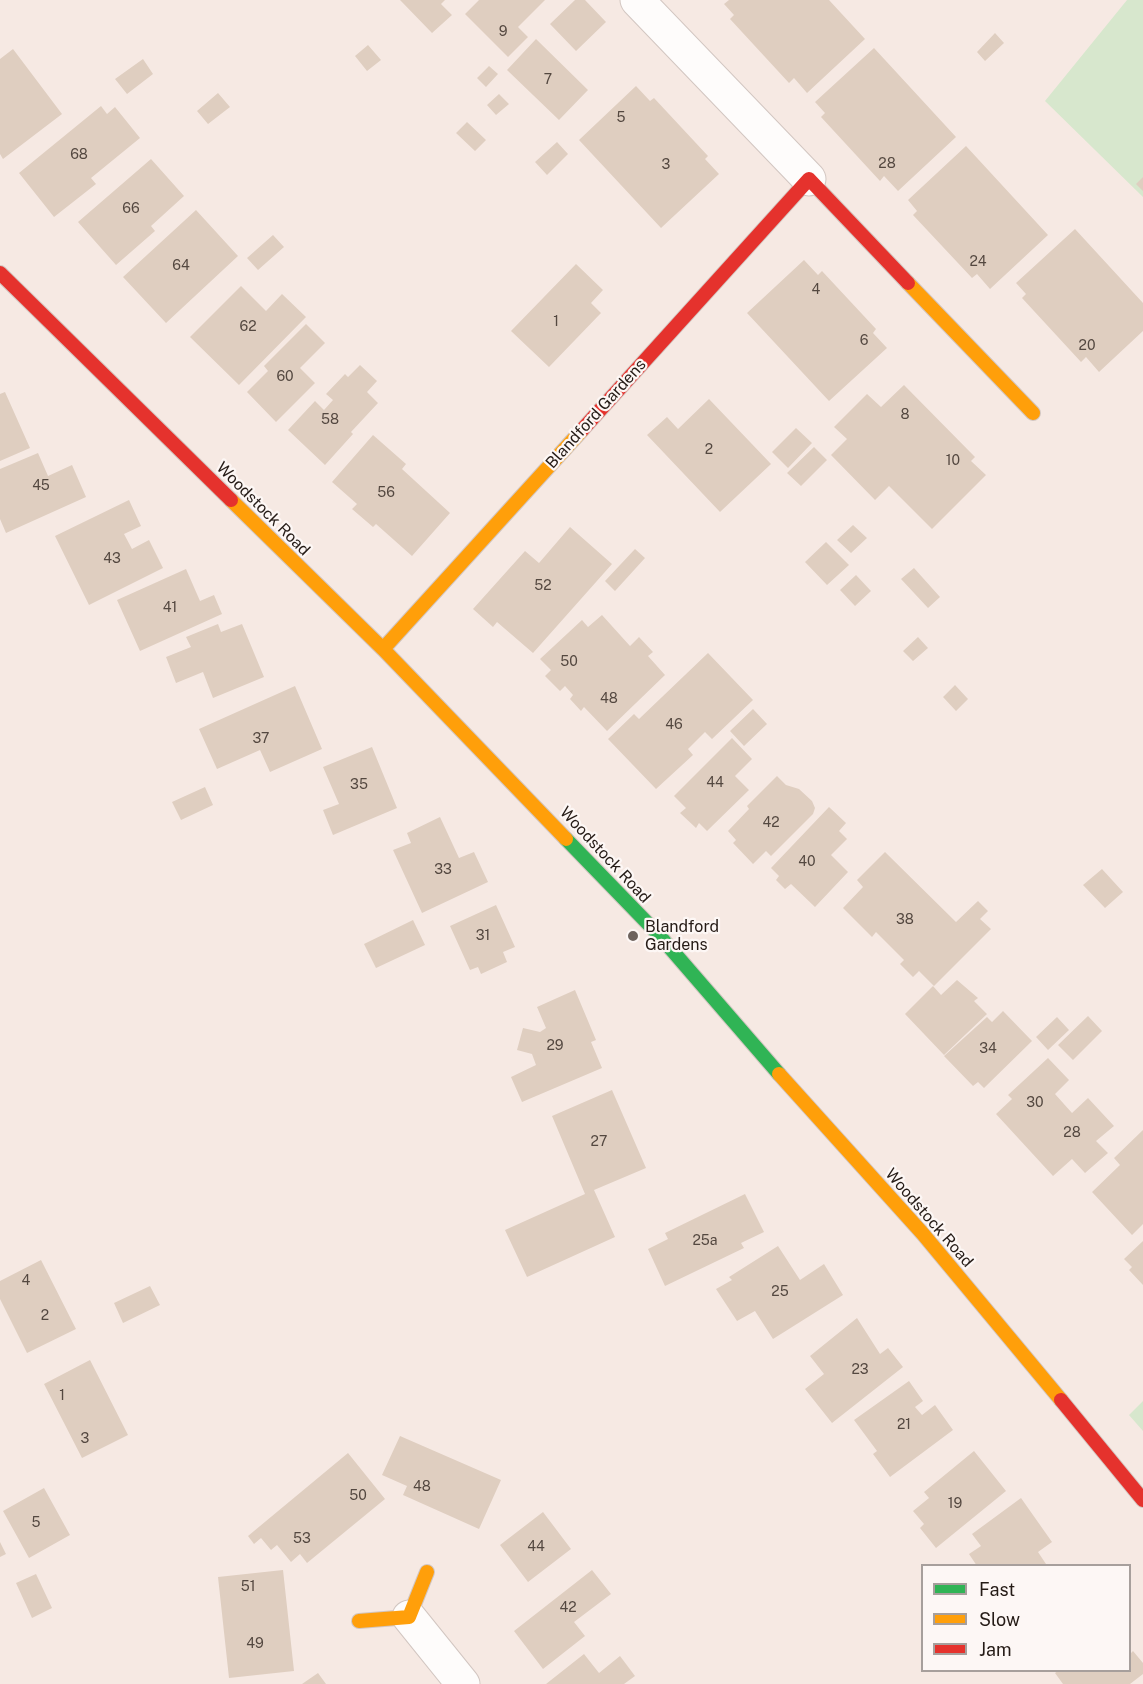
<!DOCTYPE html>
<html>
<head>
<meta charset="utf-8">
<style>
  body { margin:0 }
  #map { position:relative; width:1143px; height:1684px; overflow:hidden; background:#f6e9e3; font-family:"Public Sans",sans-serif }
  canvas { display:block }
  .legend { position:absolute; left:921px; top:1564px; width:210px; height:108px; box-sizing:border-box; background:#fdf7f5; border:2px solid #a79f9c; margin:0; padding:8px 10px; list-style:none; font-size:18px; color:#251b16 }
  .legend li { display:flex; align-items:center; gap:12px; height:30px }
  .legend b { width:30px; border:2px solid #a79f9c }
</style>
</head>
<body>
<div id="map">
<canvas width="1143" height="1684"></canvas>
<ul class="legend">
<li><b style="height:8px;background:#30b455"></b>Fast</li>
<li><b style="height:8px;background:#ff9f0a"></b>Slow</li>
<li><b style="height:8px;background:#e5322d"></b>Jam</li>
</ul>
</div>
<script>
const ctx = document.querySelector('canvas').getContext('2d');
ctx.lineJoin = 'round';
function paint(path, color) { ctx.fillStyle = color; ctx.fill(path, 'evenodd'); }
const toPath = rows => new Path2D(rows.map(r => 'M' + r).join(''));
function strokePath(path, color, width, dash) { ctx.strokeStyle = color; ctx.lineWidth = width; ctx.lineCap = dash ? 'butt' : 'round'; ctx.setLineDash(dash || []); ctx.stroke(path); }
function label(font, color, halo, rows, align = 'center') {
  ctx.font = font + ' "Public Sans",sans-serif'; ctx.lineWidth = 4.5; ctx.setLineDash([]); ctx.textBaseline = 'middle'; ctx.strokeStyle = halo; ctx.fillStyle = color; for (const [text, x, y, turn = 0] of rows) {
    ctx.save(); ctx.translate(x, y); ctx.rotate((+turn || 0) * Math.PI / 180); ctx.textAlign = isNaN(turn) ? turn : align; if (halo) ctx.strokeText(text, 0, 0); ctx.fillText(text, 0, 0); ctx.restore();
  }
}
const green = toPath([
  [1127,0,1143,0,1143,197,1045,101],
  [1143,1401,1143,1431,1129,1415]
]);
const building = toPath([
  [400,0,445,0,441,4,452,15,432,33],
  [479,0,545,0,518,27,528,37,508,57,465,14],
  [575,0,585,0,606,22,576,51,550,24],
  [729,0,829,0,865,39,807,93,794,78,789,83,730,19,734,15,724,4],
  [995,33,1004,43,985,61,977,52],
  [536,39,588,90,559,120,507,70],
  [368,45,381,60,367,71,355,56],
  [874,48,956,137,898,191,884,176,880,181,821,117,825,113,815,102],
  [13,49,62,114,3,159,0,154,0,59],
  [143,59,153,74,127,94,115,79],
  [489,66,498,74,486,87,477,78],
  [636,86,650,101,654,98,708,156,705,159,719,174,661,228,579,140],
  [218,93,230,107,208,124,197,111],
  [499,94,509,104,496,115,487,105],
  [101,106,107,114,115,107,140,138,91,178,96,184,54,217,19,173],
  [467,122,486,140,475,151,456,133],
  [557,142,568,154,547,175,535,162],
  [966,146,1048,235,990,289,977,274,972,278,913,215,917,211,908,200],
  [151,159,184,196,151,226,155,231,116,265,78,222],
  [1143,177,1143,191,1136,184],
  [196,210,238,256,166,323,123,277],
  [1075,229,1143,303,1143,331,1099,372,1086,357,1081,362,1022,298,1026,294,1016,283],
  [273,235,284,247,258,270,247,258],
  [804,260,818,275,822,271,876,329,873,333,887,348,829,401,747,313],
  [576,264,603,290,591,303,601,313,549,367,511,331],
  [241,286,266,311,282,294,306,317,239,385,190,337],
  [306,324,325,343,300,368,315,383,276,422,247,392,268,371,264,366],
  [360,365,377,381,367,392,378,403,351,432,353,434,325,465,288,430,315,401,324,410,333,400,326,394,345,374,348,377],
  [904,385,975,457,971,461,986,475,932,529,889,486,875,500,831,455,847,439,834,427,867,394,881,407],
  [5,392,30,448,0,461,0,394],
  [709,399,771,464,720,512,647,435,667,417,678,429],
  [796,428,812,443,788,468,772,452],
  [373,435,406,464,402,469,450,513,412,556,376,524,373,527,352,509,357,504,332,482],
  [814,447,827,460,801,486,787,473],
  [38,453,48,476,72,465,86,497,6,533,0,519,0,469],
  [129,500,141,526,124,534,132,549,149,540,163,568,89,605,55,536],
  [853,525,867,538,851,553,837,540],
  [570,527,612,564,533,653,497,622,493,627,473,609,525,551,539,563],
  [826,542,849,565,827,585,805,562],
  [635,549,645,558,615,591,605,581],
  [914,568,940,597,928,608,901,579],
  [186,569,200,601,214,595,222,614,140,651,117,600],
  [856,575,871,591,855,606,840,590],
  [602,615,630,646,639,637,653,652,648,656,665,675,607,731,584,707,581,711,570,699,573,695,565,686,560,691,545,676,551,670,540,659,582,620,588,627],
  [218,624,221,632,242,624,264,677,213,698,203,672,176,683,166,657,191,647,186,637],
  [918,637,928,648,913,661,903,651],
  [708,653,753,700,712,739,705,732,688,749,693,755,656,789,608,739,634,714,639,719],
  [955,685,968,699,956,711,943,697],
  [295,686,322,749,270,772,260,750,217,769,199,729],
  [753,709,767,724,744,746,730,731],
  [732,738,752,759,735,776,749,790,707,831,699,823,696,828,680,813,686,808,674,796],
  [372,747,397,808,333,835,323,810,339,804,323,767],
  [777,776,786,785,799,789,812,801,815,808,813,814,771,856,766,851,753,864,733,843,736,840,728,831,749,809,747,806],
  [205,787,213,805,181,820,172,802],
  [829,807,846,823,839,831,847,839,831,855,848,872,815,907,791,884,785,889,776,880,779,876,771,868],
  [440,817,459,858,474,852,488,882,422,913,393,850,411,843,407,833],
  [885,852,956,922,978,901,988,911,980,919,991,929,934,986,919,971,913,977,900,964,904,960,876,932,872,937,843,908,863,887,857,880],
  [1102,869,1123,892,1105,908,1083,885],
  [496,905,515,947,503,952,507,962,481,974,478,967,470,970,450,926],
  [413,920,425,945,376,968,364,944],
  [957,980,978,998,974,1001,987,1014,944,1055,905,1014,933,986,941,995],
  [575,990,596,1040,591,1042,602,1068,522,1102,511,1077,536,1065,532,1054,517,1050,523,1028,540,1032,546,1028,537,1007],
  [1003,1011,1032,1041,984,1088,978,1082,973,1086,944,1056,987,1017,992,1022],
  [1088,1016,1102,1031,1073,1060,1058,1045],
  [1057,1017,1069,1030,1048,1050,1036,1037],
  [1048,1058,1069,1080,1055,1094,1072,1113,1088,1098,1114,1126,1096,1141,1108,1153,1085,1173,1072,1159,1053,1176,996,1114,1012,1099,1008,1095],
  [612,1090,646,1168,594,1190,615,1237,527,1277,505,1230,585,1194,552,1116],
  [1143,1130,1143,1224,1132,1235,1092,1192,1120,1165,1114,1158],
  [745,1194,764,1232,741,1243,744,1248,665,1286,648,1249,668,1239,665,1233],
  [1143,1241,1143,1285,1129,1270,1132,1267,1124,1259],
  [778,1246,800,1280,824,1264,843,1295,773,1339,755,1311,737,1321,716,1289,732,1280,729,1277],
  [41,1260,76,1329,27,1353,0,1299,0,1281],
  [150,1286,160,1305,123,1323,114,1303],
  [857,1318,880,1354,888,1348,903,1367,832,1423,805,1389,824,1374,810,1356],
  [90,1360,128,1435,82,1458,44,1384],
  [909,1381,923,1401,915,1407,922,1415,935,1405,953,1430,890,1477,873,1454,877,1451,854,1420],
  [400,1436,501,1480,479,1529,403,1495,407,1486,382,1475],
  [974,1451,1006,1491,936,1548,920,1528,924,1524,913,1511,929,1498,924,1492],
  [348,1453,385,1499,307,1563,300,1554,291,1562,277,1545,271,1550,261,1538,254,1544,248,1536],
  [44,1488,70,1535,29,1558,3,1511],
  [1021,1498,1052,1542,1038,1552,1046,1564,977,1566,969,1554,981,1546,972,1534],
  [543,1512,571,1549,528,1582,500,1545],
  [0,1542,6,1554,0,1557],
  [283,1570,294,1671,229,1678,218,1577],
  [592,1570,611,1594,574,1622,585,1636,543,1669,514,1631],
  [36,1574,52,1608,32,1618,16,1583],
  [1133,1651,1143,1663,1143,1674,1130,1684,1063,1684,1055,1673,1059,1670,1130,1670,1130,1654],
  [584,1654,599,1673,620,1656,635,1676,624,1684,546,1684],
  [318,1673,326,1684,302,1684]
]);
const street = toPath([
  [637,0,809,179],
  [409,1617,463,1684]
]);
const fast = toPath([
  [566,839,658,934,779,1074]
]);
const slow = toPath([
  [908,283,1033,413],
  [231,500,383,649,566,839],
  [383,649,582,430],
  [779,1074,923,1234,1061,1400],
  [359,1621,409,1617,427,1572]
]);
const jam = toPath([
  [0,273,231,500],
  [582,430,809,179,908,283],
  [1061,1400,1143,1500]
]);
const markers = [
  [633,936,6,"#6e635e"]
];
const numberNames = [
  ["9",503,32],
  ["7",548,80],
  ["5",621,118],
  ["68",79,155],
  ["28",887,164],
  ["3",666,165],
  ["66",131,209],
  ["24",978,262],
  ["64",181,266],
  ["4",816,290],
  ["1",556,322],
  ["62",248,327],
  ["6",864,341],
  ["20",1087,346],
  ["60",285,377],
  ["8",905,415],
  ["58",330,420],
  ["2",709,450],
  ["10",953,461],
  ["45",41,486],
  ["56",386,493],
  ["43",112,559],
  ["52",543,586],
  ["41",170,608],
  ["50",569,662],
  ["48",609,699],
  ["46",674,725],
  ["37",261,739],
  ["44",715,783],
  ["35",359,785],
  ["42",771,823],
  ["40",807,862],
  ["33",443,870],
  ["38",905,920],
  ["31",483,936],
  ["29",555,1046],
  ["34",988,1049],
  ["30",1035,1103],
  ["28",1072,1133],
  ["27",599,1142],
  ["25a",705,1241],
  ["4",26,1281],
  ["25",780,1292],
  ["2",45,1316],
  ["23",860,1370],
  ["1",62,1396],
  ["21",904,1425],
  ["3",85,1439],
  ["48",422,1487],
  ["50",358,1496],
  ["19",955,1504],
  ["5",36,1523],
  ["53",302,1539],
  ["44",536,1547],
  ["51",248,1587],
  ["42",568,1608],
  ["49",255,1644]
];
const streetNames = [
  ["Blandford Gardens",596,414,-48],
  ["Woodstock Road",263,509,45],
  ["Woodstock Road",605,855,47],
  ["Woodstock Road",929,1218,49]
];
const poiNames = [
  ["Blandford",645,927],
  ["Gardens",645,945]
];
paint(green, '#d7e7cd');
paint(building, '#dfcec0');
strokePath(street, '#d2c6c1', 35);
strokePath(fast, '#d2c6c1', 16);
strokePath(slow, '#d2c6c1', 16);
strokePath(jam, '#d2c6c1', 16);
strokePath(street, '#fefcfb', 33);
strokePath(fast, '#30b455', 14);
strokePath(slow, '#ff9f0a', 14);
strokePath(jam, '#e5322d', 14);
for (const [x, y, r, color] of markers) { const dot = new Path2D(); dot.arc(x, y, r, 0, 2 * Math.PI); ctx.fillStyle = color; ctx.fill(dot); strokePath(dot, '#fdf7f5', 2); }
label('14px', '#544840', null, numberNames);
label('16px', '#251b16', '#fdf7f5', streetNames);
label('16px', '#251b16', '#fdf7f5', poiNames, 'left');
</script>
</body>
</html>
